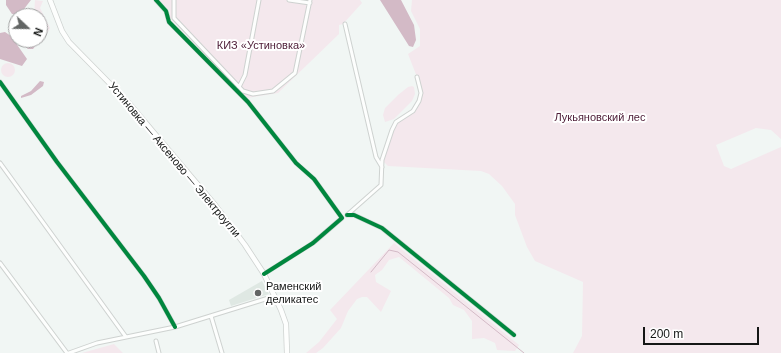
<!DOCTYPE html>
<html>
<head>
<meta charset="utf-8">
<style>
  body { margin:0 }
  #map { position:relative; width:781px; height:353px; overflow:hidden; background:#f1f6f4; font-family:Helvetica,sans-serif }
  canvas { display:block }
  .north { position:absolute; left:8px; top:8px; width:40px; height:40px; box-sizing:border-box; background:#fff; border:1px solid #a1a2a2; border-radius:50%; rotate:112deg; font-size:11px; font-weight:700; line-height:16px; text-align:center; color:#151716 }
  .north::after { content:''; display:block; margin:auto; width:14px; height:18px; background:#626564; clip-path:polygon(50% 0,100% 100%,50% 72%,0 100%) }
  .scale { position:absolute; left:643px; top:327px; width:116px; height:18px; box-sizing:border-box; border:2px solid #151716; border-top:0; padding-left:5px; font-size:12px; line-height:14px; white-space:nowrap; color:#151716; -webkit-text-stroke:3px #fff; paint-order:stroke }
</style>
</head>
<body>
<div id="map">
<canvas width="781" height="353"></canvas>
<div class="north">N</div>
<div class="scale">200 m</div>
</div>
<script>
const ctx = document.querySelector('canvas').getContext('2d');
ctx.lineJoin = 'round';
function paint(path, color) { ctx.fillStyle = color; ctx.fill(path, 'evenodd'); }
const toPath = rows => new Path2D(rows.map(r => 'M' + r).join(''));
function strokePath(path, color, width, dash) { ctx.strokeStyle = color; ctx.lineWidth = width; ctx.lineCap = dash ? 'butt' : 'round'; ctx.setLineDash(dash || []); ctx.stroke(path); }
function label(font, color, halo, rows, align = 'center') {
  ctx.font = font + ' Helvetica,sans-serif'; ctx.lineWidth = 4; ctx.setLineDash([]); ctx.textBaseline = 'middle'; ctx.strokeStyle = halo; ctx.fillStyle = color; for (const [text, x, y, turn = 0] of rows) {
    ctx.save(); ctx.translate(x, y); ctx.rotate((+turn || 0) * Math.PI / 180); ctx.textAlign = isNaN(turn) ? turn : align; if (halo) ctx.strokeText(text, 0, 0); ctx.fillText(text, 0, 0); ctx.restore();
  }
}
const built = toPath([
  [262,281,269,294,231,306,229,300]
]);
const green = toPath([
  [35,0,43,1,40,8,50,28,42,42,38,44,37,40,40,40,40,16,34,16],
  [160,0,360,0,362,3,343,24,339,25,339,34,278,93,247,98,170,18,170,11],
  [412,0,781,0,781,139,771,130,756,128,716,145,724,166,731,169,781,147,781,353,573,353,582,336,583,282,535,261,527,247,515,215,515,204,502,186,489,174,481,171,388,166,382,160,396,122,413,111,419,101,420,94,417,77,408,54,420,46,420,29,411,11],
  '1 70a7 7 0 1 1 14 0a7 7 0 1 1-14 0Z',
  [412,86,414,87,415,94,412,101,394,119,385,122,383,115,385,108,398,95,408,87],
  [394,243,519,345,515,351,497,350,495,343,484,338,472,339,472,321,464,310,453,305,449,298,399,257,389,260,382,270,375,275,376,282,391,291,381,312,367,297,362,297,357,299,348,311,341,328,323,348,316,353,306,353,319,342,337,319,330,310],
  [114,344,123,353,81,353,82,353]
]);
const water = toPath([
  [6,0,31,0,20,14,12,14,6,5],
  [380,0,401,0,414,25,416,40,413,47,409,46],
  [5,32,11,36,27,59,22,66,0,59,0,33],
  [19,40,35,40,36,45,33,49,28,49],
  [40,81,44,82,43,86,31,95,21,98,21,96,31,91]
]);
const stream = toPath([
  [371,272,389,250,398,252,524,353]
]);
const minor = toPath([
  [156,0,166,11,169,22,248,102,296,163,314,179,342,218,313,243,264,274],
  [174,0,174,18,243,91,253,94,273,91,295,73,310,0],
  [289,0,310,3],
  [345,24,376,157,382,167],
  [0,82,57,162,144,276,159,298,175,327],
  [239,87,245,75,259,0],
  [0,163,126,337],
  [347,215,354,215,382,228,514,335],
  [347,215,381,185,382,160,392,130,396,122,413,111,419,101,421,93,417,77],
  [0,263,67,353],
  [211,316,222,353],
  [156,341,159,353],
  [69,353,97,343,175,327,275,296]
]);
const secondary = toPath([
  [50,0,62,31,69,42,127,101,215,205,245,245,264,274,281,310,286,324,287,353]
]);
const cycleway = toPath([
  [156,0,166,11,169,22,248,102,296,163,314,179,342,218,313,243,264,274],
  [0,82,57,162,144,276,159,298,175,327],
  [347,215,354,215,382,228,514,335]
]);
const markers = [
  [258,293,4,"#626564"]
];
const parkNames = [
  ["КИЗ «Устиновка»",261,46],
  ["Лукьяновский лес",600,118]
];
const streetNames = [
  ["Устиновка — Аксеново — Электроугли",174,160,50]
];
const poiNames = [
  ["Раменский",266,287],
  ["деликатес",266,300]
];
paint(built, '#dfe8e3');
paint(green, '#f4e8ed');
paint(water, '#d3bac6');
strokePath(stream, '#d3bac6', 1);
strokePath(minor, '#ced2d0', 5);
strokePath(secondary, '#ced2d0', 6);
strokePath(minor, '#fdfefd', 3);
strokePath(secondary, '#fdfefd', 4.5);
strokePath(cycleway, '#00873e', 4);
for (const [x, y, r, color] of markers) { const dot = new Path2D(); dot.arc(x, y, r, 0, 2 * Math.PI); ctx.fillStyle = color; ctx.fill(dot); strokePath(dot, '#fff', 1.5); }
label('11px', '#50203a', '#fff', parkNames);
label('11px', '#151716', '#fff', streetNames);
label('11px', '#151716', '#fff', poiNames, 'left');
</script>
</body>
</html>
